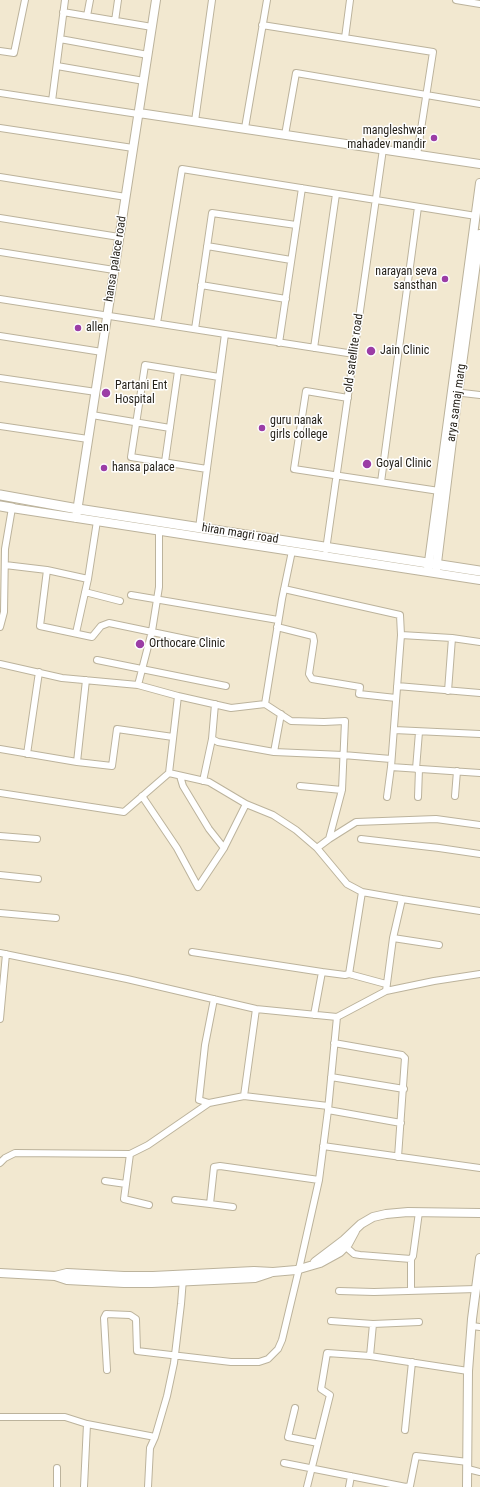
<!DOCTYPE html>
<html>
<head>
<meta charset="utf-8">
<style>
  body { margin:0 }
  canvas { display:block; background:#f2e8d0 }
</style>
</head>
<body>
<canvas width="480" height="1487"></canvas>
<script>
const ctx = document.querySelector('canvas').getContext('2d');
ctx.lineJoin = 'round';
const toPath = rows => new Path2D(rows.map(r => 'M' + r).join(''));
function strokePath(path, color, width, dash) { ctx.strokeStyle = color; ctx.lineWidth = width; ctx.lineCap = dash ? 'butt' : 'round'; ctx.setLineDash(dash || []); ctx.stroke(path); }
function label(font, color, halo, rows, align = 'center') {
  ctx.font = font + ' "Roboto Condensed",sans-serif'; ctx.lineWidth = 3; ctx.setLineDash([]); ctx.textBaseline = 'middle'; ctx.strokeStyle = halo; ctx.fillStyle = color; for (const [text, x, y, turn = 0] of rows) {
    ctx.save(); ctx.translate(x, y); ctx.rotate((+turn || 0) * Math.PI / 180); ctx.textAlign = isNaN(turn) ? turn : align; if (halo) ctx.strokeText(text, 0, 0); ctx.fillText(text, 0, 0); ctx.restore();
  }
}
const street = toPath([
  [456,0,480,4],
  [63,12,152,27],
  [87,16,90,0],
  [115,21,118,0],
  [262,25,433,52,417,155],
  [345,38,350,0],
  [60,39,148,55],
  [0,51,14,53,25,0],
  [57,66,144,81],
  [0,93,138,114],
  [52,101,65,0],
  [195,121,212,0],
  [0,128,133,148],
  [245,128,267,0],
  [285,135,296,73,480,104],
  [0,177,126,197],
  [0,218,119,237],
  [207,246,291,260],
  [0,252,114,270],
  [201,285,286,299],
  [0,299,354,354],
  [157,323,182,169,476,216],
  [195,329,212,213,296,225],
  [0,336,102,352],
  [279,343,302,188],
  [314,348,336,194],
  [0,378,96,392],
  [454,392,480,395],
  [348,398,306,391,294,469,439,491],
  [92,415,170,428],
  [0,426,88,439],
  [165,462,178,371],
  [207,469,131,457,145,365,219,377],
  [381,482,418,207],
  [199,528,225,334],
  [159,531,159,587,152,631,138,685,178,696,169,773,209,782,246,804,273,815,296,830,317,848,329,839,356,822,436,819,480,825],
  [326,550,383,149],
  [292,551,282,599,265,704,291,721,324,722,345,721,342,790,329,839],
  [5,565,47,570,88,579],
  [47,570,40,626,92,637,101,626,109,623,200,642],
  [284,589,400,615,401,635,391,767,480,773],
  [85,592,120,601],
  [131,595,278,620],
  [0,627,4,612,5,549,12,508],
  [277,627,313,636,314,641,309,674,312,679,360,687,359,694,396,698],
  [76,633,88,579,97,521],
  [401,635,452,638,480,642],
  [97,660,226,686],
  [0,664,62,678,138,685],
  [397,686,480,693],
  [448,691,452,638],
  [178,696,231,708,265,704],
  [394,730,480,734],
  [212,739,218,742,274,752,343,755,391,759],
  [0,749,77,762,86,680],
  [274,752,281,714],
  [27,754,39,672],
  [77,762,112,766,117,729,173,737],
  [416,769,419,732],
  [180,776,183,786,209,829,224,848],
  [203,781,212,739,215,704],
  [300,786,342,790],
  [0,793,124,812,169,773],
  [142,796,177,848,198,887,224,848,246,804],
  [455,796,457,771],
  [387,797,391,767],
  [418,797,419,769],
  [0,836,37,839],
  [361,839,439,848,480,854],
  [317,848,347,884,362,892,402,899],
  [0,875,38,879],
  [0,913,56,918],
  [393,938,439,945],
  [192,952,322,972,345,975,349,974,386,984],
  [0,953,127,979,256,1009,337,1017,386,991,393,938,402,899,480,911],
  [349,974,362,892],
  [386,991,434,981,480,974],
  [314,1015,322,972],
  [0,1019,6,954],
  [334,1043,402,1055,405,1058,398,1157],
  [331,1077,404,1089],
  [244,1096,256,1009],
  [209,1103,199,1100,205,1045,214,999],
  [328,1110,401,1123],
  [323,1146,480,1168],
  [130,1154,124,1199,149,1205],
  [0,1163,5,1158,15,1153,130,1154,148,1145,209,1103,244,1096,328,1106],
  [105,1181,126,1184],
  [175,1200,210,1204],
  [233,1207,210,1204,214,1167,220,1166,319,1180],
  [346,1247,354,1254,360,1255,411,1259],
  [411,1290,411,1259,413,1256,419,1212],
  [339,1291,374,1292,476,1289],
  [331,1321,373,1324,419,1322],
  [472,1326,480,1327],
  [370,1356,373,1324],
  [107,1370,104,1318,106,1314,130,1315,136,1319,137,1351,231,1362,259,1362,268,1359,278,1349,282,1340,299,1269,319,1180,328,1110,337,1017],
  [295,1408,288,1437,318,1443],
  [0,1417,65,1417,87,1424,155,1437],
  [405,1430,412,1362],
  [284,1463,406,1487,410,1486,416,1456,468,1462],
  [57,1468,57,1487],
  [468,1469,480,1472],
  [84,1487,87,1424],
  [148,1487,150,1448,155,1437,167,1396,174,1363,181,1304,183,1279],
  [307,1487,330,1395,321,1389,327,1353,370,1356,468,1371],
  [349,1487,351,1476]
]);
const secondary = toPath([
  [139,113,480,164],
  [12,508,480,580],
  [76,518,156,0],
  [428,569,480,183],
  [436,571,456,408,480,234],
  [315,1262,344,1240,361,1224,373,1217,386,1214,408,1212,480,1213],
  [0,1273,55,1276,67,1280,124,1283,152,1283,255,1278,270,1273],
  [55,1276,67,1273,124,1276,153,1276,254,1271,273,1272,296,1270,320,1263,340,1252,348,1244,355,1231],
  [467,1487,468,1371,472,1319,480,1258]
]);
const primary = toPath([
  [0,495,78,509,480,571],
  [0,506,12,508]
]);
const markers = [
  [434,138,4,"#9b3da6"],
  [445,279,4,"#9b3da6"],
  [78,328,4,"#9b3da6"],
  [371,351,5,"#9b3da6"],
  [106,393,5,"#9b3da6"],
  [262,428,4,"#9b3da6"],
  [367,464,5,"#9b3da6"],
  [104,468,4,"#9b3da6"],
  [140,644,5,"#9b3da6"]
];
const poiNames = [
  ["mangleshwar",426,131,"right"],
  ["mahadev mandir",426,145,"right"],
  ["narayan seva",437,272,"right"],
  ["sansthan",437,286,"right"],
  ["allen",86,328],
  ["Jain Clinic",380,351],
  ["Partani Ent",115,386],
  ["Hospital",115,400],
  ["guru nanak",270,421],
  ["girls college",270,435],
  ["Goyal Clinic",376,464],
  ["hansa palace",112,468],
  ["Orthocare Clinic",149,644]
];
const streetNames = [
  ["hansa palace road",116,259,-81],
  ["old satellite road",354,353,-82],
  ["arya samaj marg",457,403,-82],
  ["hiran magri road",240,534,9]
];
strokePath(street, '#bcb39c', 8);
strokePath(secondary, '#bcb39c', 10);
strokePath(primary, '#bcb39c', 11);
strokePath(street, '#fff', 6);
strokePath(secondary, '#fff', 8);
strokePath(primary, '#fff', 9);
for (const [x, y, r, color] of markers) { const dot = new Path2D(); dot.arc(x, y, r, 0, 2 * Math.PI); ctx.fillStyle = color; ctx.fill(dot); strokePath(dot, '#fff', 1.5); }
label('12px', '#231f17', '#fff', poiNames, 'left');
label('12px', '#231f17', '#fff', streetNames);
</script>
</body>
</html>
